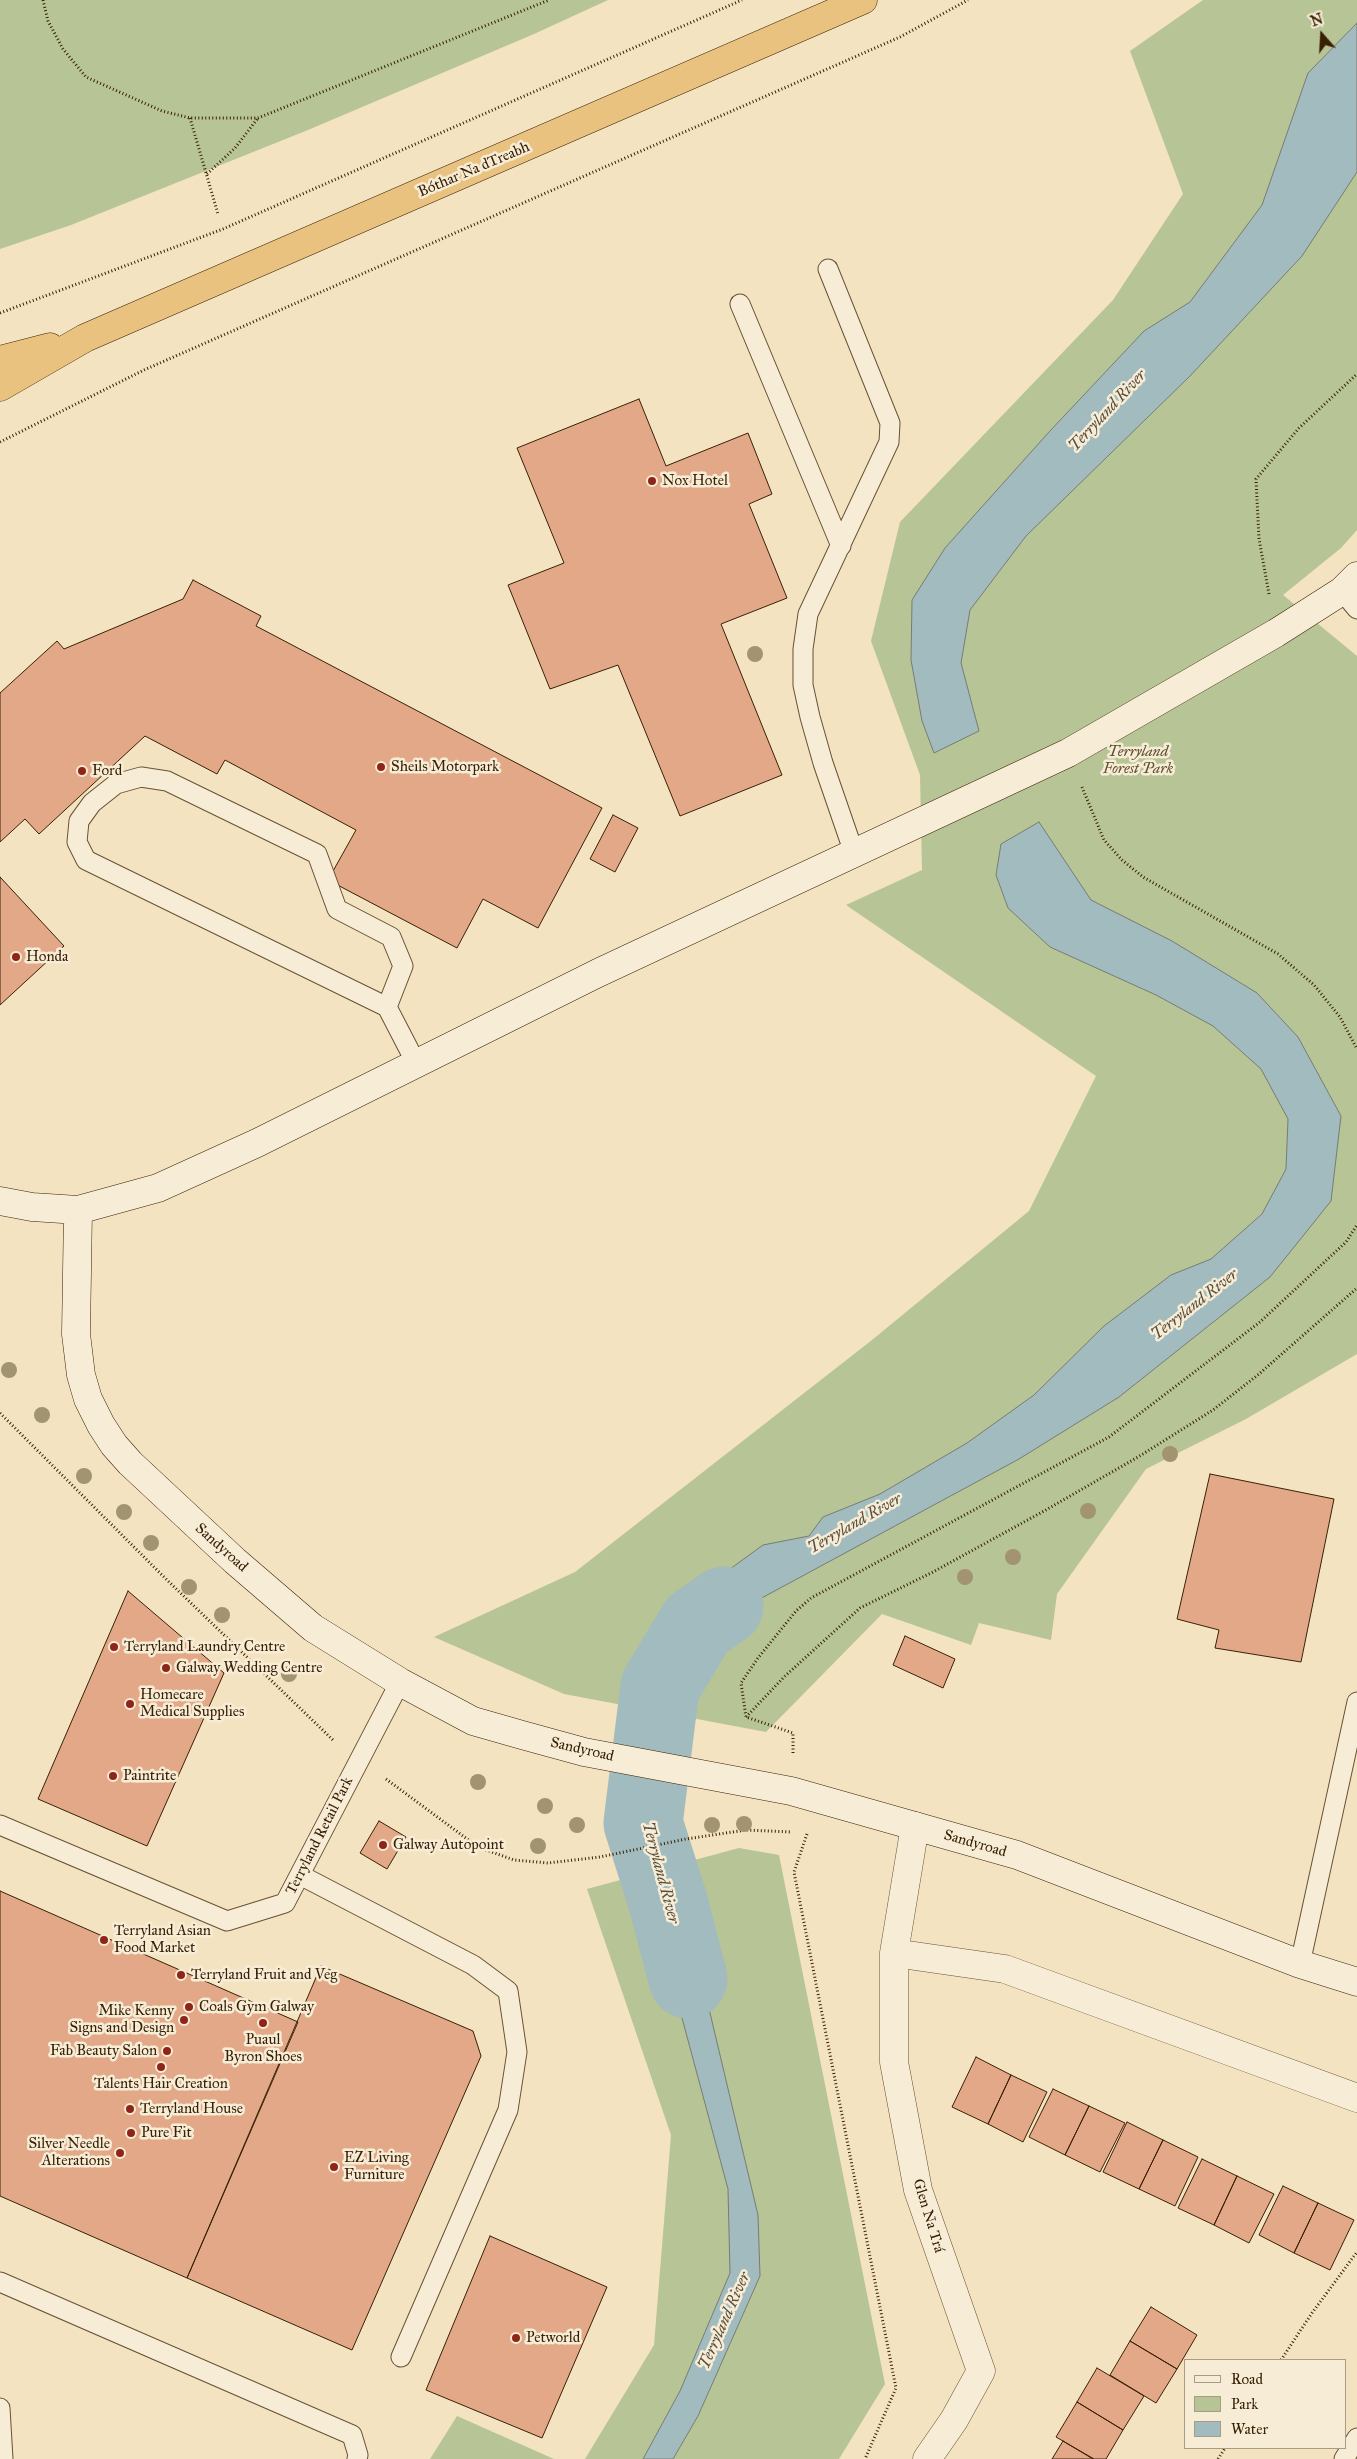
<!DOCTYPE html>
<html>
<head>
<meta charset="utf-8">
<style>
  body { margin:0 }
  #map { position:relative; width:1357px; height:2459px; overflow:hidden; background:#f3e3c1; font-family:"IM FELL Great Primer",serif }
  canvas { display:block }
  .legend { position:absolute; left:1184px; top:2359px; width:162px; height:90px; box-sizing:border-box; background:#f7edd7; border:1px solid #ab9b83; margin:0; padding:6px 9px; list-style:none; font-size:15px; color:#392005 }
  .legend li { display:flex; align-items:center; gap:10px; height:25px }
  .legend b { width:25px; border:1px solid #ab9b83 }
  .north { position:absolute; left:1297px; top:10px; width:50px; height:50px; -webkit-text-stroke:4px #f7edd7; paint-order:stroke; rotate:341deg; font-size:14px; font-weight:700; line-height:20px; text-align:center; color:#392005 }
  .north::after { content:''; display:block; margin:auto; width:18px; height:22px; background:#392005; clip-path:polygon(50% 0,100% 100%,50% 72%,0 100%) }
</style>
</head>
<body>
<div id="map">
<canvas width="1357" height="2459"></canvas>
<ul class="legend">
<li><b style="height:6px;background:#f7edd7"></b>Road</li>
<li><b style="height:14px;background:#b7c496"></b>Park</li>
<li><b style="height:14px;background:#a1bbbe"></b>Water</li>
</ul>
<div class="north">N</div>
</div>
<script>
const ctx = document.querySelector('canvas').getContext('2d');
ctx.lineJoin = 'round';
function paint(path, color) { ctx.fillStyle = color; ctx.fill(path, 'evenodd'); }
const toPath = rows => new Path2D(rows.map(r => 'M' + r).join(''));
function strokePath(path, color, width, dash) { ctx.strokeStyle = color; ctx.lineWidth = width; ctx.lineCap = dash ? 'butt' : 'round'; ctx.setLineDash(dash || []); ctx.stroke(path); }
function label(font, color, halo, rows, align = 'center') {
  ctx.font = font + ' "IM FELL Great Primer",serif'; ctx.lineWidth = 5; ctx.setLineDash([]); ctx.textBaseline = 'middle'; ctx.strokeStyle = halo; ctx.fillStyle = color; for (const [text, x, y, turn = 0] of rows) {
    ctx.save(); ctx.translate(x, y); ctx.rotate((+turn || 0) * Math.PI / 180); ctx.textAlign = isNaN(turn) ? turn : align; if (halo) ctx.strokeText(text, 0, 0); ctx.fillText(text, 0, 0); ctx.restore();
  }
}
const green = toPath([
  [0,0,608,0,534,34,308,130,71,225,0,249],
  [1203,0,1357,0,1357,530,1341,548,1283,595,1357,656,1357,1354,1246,1419,1146,1469,1057,1594,1051,1640,979,1623,971,1645,882,1614,766,1732,564,1694,434,1637,575,1572,872,1340,1029,1211,1096,1076,846,905,922,870,920,775,871,641,900,522,1113,300,1183,194,1130,51],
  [739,1848,779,1855,885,2384,839,2459,585,2459,654,2345,671,2135,587,1889],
  [457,2416,554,2459,430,2459]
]);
const water = toPath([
  [1357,23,1357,172,1302,256,1190,376,1026,536,970,610,961,663,979,731,934,753,922,721,911,660,912,600,945,548,1049,432,1144,331,1190,302,1262,205,1308,73,1357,23],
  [1039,822,1091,900,1172,941,1257,993,1298,1037,1341,1116,1331,1201,1270,1277,1119,1397,1019,1459,758,1600,707,1643,684,1691,629,1690,648,1651,730,1569,763,1545,809,1536,823,1517,880,1494,967,1443,1034,1395,1104,1326,1171,1275,1211,1259,1262,1214,1286,1169,1288,1119,1261,1069,1213,1026,1156,995,1050,947,1008,908,996,875,1001,844,1039,822],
  [672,1871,696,1954,758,2215,760,2276,698,2416,673,2459,643,2459,680,2391,730,2273,728,2189,657,1925,641,1880,672,1871]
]);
const river = toPath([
  [688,1979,668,1902,643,1823,660,1687,697,1625,724,1606]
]);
const building = toPath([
  [639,399,666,466,748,433,772,494,749,504,787,598,721,624,782,775,680,816,618,665,550,689,508,585,564,563,517,448,639,399],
  [193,580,261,616,256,626,602,808,538,928,483,899,457,948,328,880,356,830,225,760,217,774,145,736,39,834,25,819,0,842,0,693,57,641,64,649,183,599,193,580],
  [613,815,638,828,615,872,590,859,613,815],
  [0,877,64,946,0,1005,0,877],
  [1210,1474,1334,1499,1301,1662,1215,1648,1219,1630,1177,1619,1210,1474],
  [128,1591,224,1673,147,1846,38,1799,128,1591],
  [905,1636,955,1659,943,1688,893,1665,905,1636],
  [379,1821,406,1837,387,1869,360,1853,379,1821],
  [0,1891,298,2022,187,2278,0,2196,0,1891],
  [321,1966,473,2031,481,2056,352,2350,187,2278,321,1966],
  [976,2057,1011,2075,988,2124,952,2107,976,2057],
  [1011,2075,1047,2092,1023,2142,988,2124,1011,2075],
  [1053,2089,1089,2106,1065,2155,1029,2137,1053,2089],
  [1089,2106,1125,2123,1100,2172,1065,2155,1089,2106],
  [1127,2122,1163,2140,1139,2189,1103,2172,1127,2122],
  [1163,2140,1198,2157,1175,2206,1139,2189,1163,2140],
  [1202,2159,1237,2176,1214,2225,1178,2208,1202,2159],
  [1237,2176,1274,2194,1249,2243,1214,2225,1237,2176],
  [1283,2186,1318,2203,1294,2253,1259,2235,1283,2186],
  [1318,2203,1354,2220,1330,2270,1294,2253,1318,2203],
  [490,2236,607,2287,542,2438,426,2390,490,2236],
  [1151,2307,1197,2335,1177,2369,1130,2341,1151,2307],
  [1130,2341,1177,2369,1156,2403,1110,2375,1130,2341],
  [1097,2368,1144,2396,1123,2430,1077,2402,1097,2368],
  [1077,2402,1123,2430,1106,2459,1094,2459,1056,2437,1077,2402],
  [1063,2441,1093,2459,1052,2459,1063,2441]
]);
const path = toPath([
  [43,0,48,21,63,49,86,77,162,111,190,118,258,118,549,0],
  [190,118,218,214],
  [207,174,235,148,258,118],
  [0,313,223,229,742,0],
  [0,442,144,370,900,37,968,0],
  [1269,594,1259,539,1256,479,1299,428,1357,374],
  [1082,787,1104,840,1122,860,1143,877,1278,954,1314,985,1340,1017,1357,1049],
  [0,1413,167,1580,333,1740],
  [746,1717,784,1677,860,1608,933,1572,1044,1511,1138,1457,1213,1410,1259,1374,1357,1288],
  [793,1753,793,1733,746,1717,741,1683,758,1658,796,1611,811,1598,1109,1437,1260,1322,1346,1242,1357,1225],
  [386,1779,478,1847,514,1860,548,1863,600,1857,686,1839,746,1830,792,1832],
  [807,1834,794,1872,896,2388,865,2459],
  [1281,2360,1312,2313,1357,2252],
  [1218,2459,1225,2448]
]);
const lane = toPath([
  [828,269,890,423,889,442,808,614,803,649,803,685,810,717,823,763,854,853],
  [740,304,841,546],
  [1342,591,1357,609],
  [387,1007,403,966,391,937,337,909,317,854,167,781,141,777,116,784,92,803,79,821,77,842,86,860,387,1007,416,1063],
  [0,1825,227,1921,285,1903,400,1682],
  [300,1875,473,1965,508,1991,517,2052,508,2110,401,2357],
  [1300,1964,1357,1702],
  [0,2282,352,2435,358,2455,357,2459],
  [0,2408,3,2459],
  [1344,2459,1357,2438]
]);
const street = toPath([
  [915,1826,894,1953,894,2062,918,2190,981,2371,954,2420,927,2459],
  [894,1953,1005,1969,1357,2098]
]);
const secondary = toPath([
  [0,1201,32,1207,78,1210,158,1188,257,1143,598,973,1068,753,1276,633,1342,591,1357,576],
  [78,1210,76,1334,81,1375,88,1399,101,1425,114,1445,130,1463,235,1561,313,1628,400,1682,473,1721,522,1735,584,1752,791,1791,1017,1855,1300,1964,1357,1982]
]);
const highway = toPath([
  [0,360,50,347],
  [0,387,85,338,863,0]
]);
const trees = [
  [755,654],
  [9,1370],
  [42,1415],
  [1170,1454],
  [84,1476],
  [1088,1511],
  [124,1512],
  [151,1543],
  [1013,1557],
  [965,1577],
  [189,1587],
  [222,1615],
  [289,1674],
  [478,1782],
  [545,1806],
  [744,1824],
  [577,1825],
  [712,1825],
  [538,1846]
];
const markers = [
  [652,481,5,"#8f2418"],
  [381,767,5,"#8f2418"],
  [82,771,5,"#8f2418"],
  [16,957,5,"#8f2418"],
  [114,1647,5,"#8f2418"],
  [166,1668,5,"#8f2418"],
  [130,1704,5,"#8f2418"],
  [113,1776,5,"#8f2418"],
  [383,1845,5,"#8f2418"],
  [104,1940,5,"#8f2418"],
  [181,1975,5,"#8f2418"],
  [189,2007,5,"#8f2418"],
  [184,2020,5,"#8f2418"],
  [263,2023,5,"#8f2418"],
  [167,2051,5,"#8f2418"],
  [161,2067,5,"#8f2418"],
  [130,2109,5,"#8f2418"],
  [131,2133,5,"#8f2418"],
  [120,2153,5,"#8f2418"],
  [334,2167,5,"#8f2418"],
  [516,2338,5,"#8f2418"]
];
const streetNames = [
  ["Bóthar Na dTreabh",474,170,-23],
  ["Sandyroad",221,1548,42],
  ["Sandyroad",582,1750,13],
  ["Terryland Retail Park",320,1836,-63],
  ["Sandyroad",975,1844,16],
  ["Glen Na Trá",928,2216,73]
];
const poiNames = [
  ["Nox Hotel",662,481],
  ["Sheils Motorpark",391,767],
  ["Ford",92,771],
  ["Honda",26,957],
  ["Terryland Laundry Centre",124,1647],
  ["Galway Wedding Centre",176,1668],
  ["Homecare",140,1695],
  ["Medical Supplies",140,1712],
  ["Paintrite",123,1776],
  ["Galway Autopoint",393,1845],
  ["Terryland Asian",114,1931],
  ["Food Market",114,1948],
  ["Terryland Fruit and Veg",191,1975],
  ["Coals Gym Galway",199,2007],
  ["Mike Kenny",174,2011,"right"],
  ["Signs and Design",174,2028,"right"],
  ["Puaul",263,2040,"center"],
  ["Byron Shoes",263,2057,"center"],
  ["Fab Beauty Salon",157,2051,"right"],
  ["Talents Hair Creation",161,2084,"center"],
  ["Terryland House",140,2109],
  ["Pure Fit",141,2133],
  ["Silver Needle",110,2144,"right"],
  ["Alterations",110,2161,"right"],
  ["EZ Living",344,2158],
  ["Furniture",344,2175],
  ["Petworld",526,2338]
];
const parkNames = [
  ["Terryland",1138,752],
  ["Forest Park",1138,769]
];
const waterNames = [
  ["Terryland River",1108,411,-47],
  ["Terryland River",1195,1305,-38],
  ["Terryland River",855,1524,-30],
  ["Terryland River",660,1873,75],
  ["Terryland River",725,2321,-66]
];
paint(green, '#b7c496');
paint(water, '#a1bbbe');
strokePath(water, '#777d74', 1);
strokePath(river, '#a1bbbe', 79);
paint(building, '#e2a888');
strokePath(building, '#392005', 1);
strokePath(lane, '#685134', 21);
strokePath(street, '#685134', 29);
strokePath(secondary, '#392005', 29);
strokePath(highway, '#392005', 29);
strokePath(path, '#392005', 3, [1, 2.5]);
strokePath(lane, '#f7edd7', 19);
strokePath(street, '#f7edd7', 28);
strokePath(secondary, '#f7edd7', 28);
strokePath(highway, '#eac280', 28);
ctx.fillStyle = '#a29371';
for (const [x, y] of trees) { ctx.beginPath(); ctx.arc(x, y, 8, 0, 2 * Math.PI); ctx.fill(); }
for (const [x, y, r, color] of markers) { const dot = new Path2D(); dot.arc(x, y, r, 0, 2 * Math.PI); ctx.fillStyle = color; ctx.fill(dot); strokePath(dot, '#f7edd7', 2); }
label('15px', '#392005', '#f7edd7', streetNames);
label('15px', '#392005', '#f7edd7', poiNames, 'left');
label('italic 15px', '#5f5130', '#f7edd7', parkNames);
label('italic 16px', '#584e3c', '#f7edd7', waterNames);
</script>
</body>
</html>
